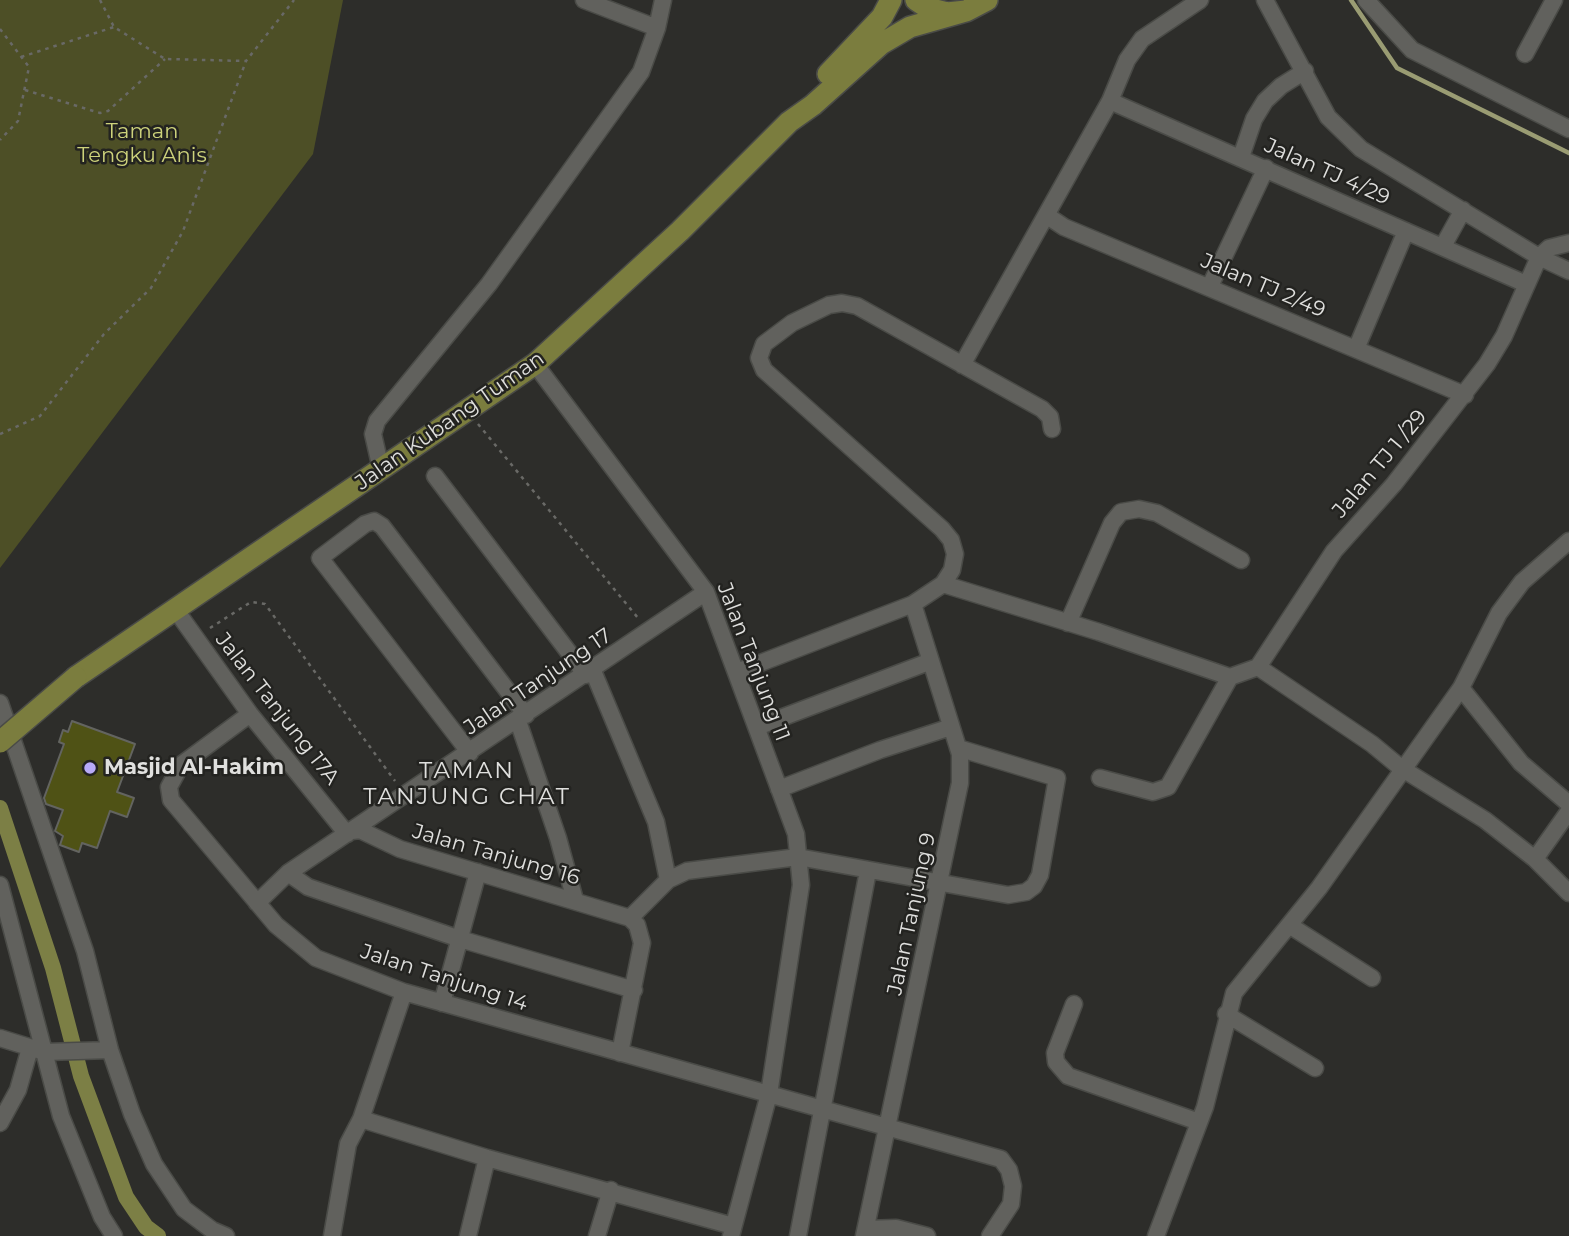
<!DOCTYPE html>
<html>
<head>
<meta charset="utf-8">
<style>
  body { margin:0 }
  canvas { display:block; background:#2d2d2a }
</style>
</head>
<body>
<canvas width="1569" height="1236"></canvas>
<script>
const ctx = document.querySelector('canvas').getContext('2d');
ctx.lineJoin = 'round';
function paint(path, color) { ctx.fillStyle = color; ctx.fill(path, 'evenodd'); }
const toPath = rows => new Path2D(rows.map(r => 'M' + r).join(''));
function strokePath(path, color, width, dash) { ctx.strokeStyle = color; ctx.lineWidth = width; ctx.lineCap = dash ? 'butt' : 'round'; ctx.setLineDash(dash || []); ctx.stroke(path); }
function label(font, color, halo, rows, align = 'center') {
  ctx.font = font + ' Montserrat,sans-serif'; ctx.lineWidth = 5; ctx.setLineDash([]); ctx.textBaseline = 'middle'; ctx.strokeStyle = halo; ctx.fillStyle = color; for (const [text, x, y, turn = 0] of rows) {
    ctx.save(); ctx.translate(x, y); ctx.rotate((+turn || 0) * Math.PI / 180); ctx.textAlign = isNaN(turn) ? turn : align; if (halo) ctx.strokeText(text, 0, 0); ctx.fillText(text, 0, 0); ctx.restore();
  }
}
const green = toPath([
  [0,0,343,0,313,154,0,568]
]);
const stream = toPath([
  [1351,0,1397,68,1569,153]
]);
const canal = toPath([
  [0,808,53,968,81,1076,126,1197,146,1227,158,1236]
]);
const building = toPath([
  [72,721,135,744,117,792,134,798,127,817,110,811,97,848,82,843,79,852,60,845,63,836,55,831,63,810,46,804,44,798,64,744,59,742,63,730,68,732,72,721]
]);
const path = toPath([
  [100,0,114,27,165,59,246,61,294,0],
  [0,29,29,67,18,121,0,140],
  [21,57,114,27],
  [25,90,100,113,108,111,165,59],
  [478,424,638,618],
  [0,434,40,416,104,334,151,288,183,231,246,61],
  [210,628,251,602,265,604,395,781]
]);
const minor = toPath([
  [584,0,657,28],
  [1265,0,1328,117,1361,149,1539,257,1569,271],
  [1366,0,1412,50,1569,129],
  [1525,54,1554,0],
  [1110,101,1526,284],
  [1241,157,1254,119,1265,101,1281,86,1305,71],
  [1046,215,1064,227,1465,395],
  [1443,246,1463,210],
  [1210,286,1266,168],
  [1356,349,1406,231],
  [535,364,706,592,796,834,801,885,769,1094,731,1236],
  [962,365,1110,101,1127,60,1142,39,1200,0],
  [381,469,373,434,377,421,489,284,641,72,657,28,663,0],
  [435,476,586,675],
  [943,584,1099,632,1230,677],
  [175,609,250,714,347,834],
  [1068,623,1112,523,1121,512,1139,509,1157,513,1241,560],
  [1258,667,1372,744,1401,768,1485,820,1535,859,1569,893],
  [593,671,656,822,668,880],
  [737,672,913,604,943,584,952,570,955,554,951,540,942,529,764,370,759,358,764,344,792,323,829,305,842,303,857,306,1042,409,1050,417,1052,429],
  [1230,677,1258,667,1334,551,1394,484,1487,364,1504,336,1539,257,1549,248,1569,243],
  [1461,688,1521,763,1569,804],
  [0,703,85,951,110,1050,132,1114,154,1164,184,1209,212,1230,226,1236],
  [250,714,181,765,169,787,171,800,276,925,316,958,404,992,1001,1159,1009,1170,1013,1186,1011,1204,990,1236],
  [518,721,558,838,575,900],
  [757,727,931,661],
  [470,753,320,558,365,524,374,521,382,526,526,715],
  [1100,778,1153,792,1168,787,1230,677],
  [779,789,880,750,951,727],
  [352,831,360,830,400,849,630,918,637,925,642,943,620,1053],
  [1535,859,1569,811],
  [288,873,308,887,460,939,634,990],
  [0,885,61,1116,102,1217,114,1236],
  [257,903,288,873,706,592],
  [630,918,668,880,687,871,798,857,1008,895,1026,892,1034,886,1040,875,1057,778,958,748],
  [1289,925,1372,978],
  [442,1003,478,872],
  [1074,1004,1055,1053,1056,1062,1068,1076,1199,1122],
  [1226,1014,1315,1068],
  [0,1038,45,1052,110,1050],
  [361,1119,487,1158,733,1226],
  [0,1123,18,1090,30,1048],
  [866,1229,896,1228,927,1236],
  [332,1236,348,1144,361,1119,404,992],
  [468,1236,487,1158],
  [597,1236,611,1190],
  [798,1236,868,871],
  [864,1236,960,783,960,754,913,604],
  [1156,1236,1205,1107,1234,993,1319,888,1461,688,1499,613,1522,582,1569,541]
]);
const major = toPath([
  [916,0,928,8,947,13,966,11,987,0],
  [828,74,882,17,891,0],
  [76,677,535,364,680,231,789,122,813,105,881,44,910,27,966,11]
]);
const majorBridge = toPath([
  [0,742,76,677]
]);
const markers = [
  [90,768,7,"#b8abf7"]
];
const parkNames = [
  ["Taman",142,132],
  ["Tengku Anis",142,156]
];
const streetNames = [
  ["Jalan TJ 4/29",1327,172,24],
  ["Jalan TJ 2/49",1263,286,23],
  ["Jalan Kubang Tuman",450,421,-35],
  ["Jalan TJ 1 /29",1380,464,-50],
  ["Jalan Tanjung 11",753,662,69],
  ["Jalan Tanjung 17",538,682,-34],
  ["Jalan Tanjung 17A",277,709,52],
  ["Jalan Tanjung 16",496,855,16],
  ["Jalan Tanjung 9",912,914,-78],
  ["Jalan Tanjung 14",444,978,18]
];
const poiNames = [
  ["Masjid Al-Hakim",104,768]
];
const neighbourhoodNames = [
  ["TAMAN",467,771],
  ["TANJUNG CHAT",467,797]
];
paint(green, '#4d4f26');
strokePath(stream, '#9a9c73', 4.5);
strokePath(canal, '#7c7f45', 16);
paint(building, '#4f5215');
strokePath(building, '#636460', 2);
strokePath(minor, '#4a4b47', 19);
strokePath(major, '#4a4b47', 24);
strokePath(path, '#696966', 2.5, [3.5, 5]);
strokePath(minor, '#61615d', 16);
strokePath(major, '#7b7d3e', 21);
strokePath(majorBridge, '#4a4b47', 24, []);
strokePath(majorBridge, '#7b7d3e', 21);
for (const [x, y, r, color] of markers) { const dot = new Path2D(); dot.arc(x, y, r, 0, 2 * Math.PI); ctx.fillStyle = color; ctx.fill(dot); strokePath(dot, '#232320', 2.5); }
label('21px', '#cdd27b', '#232320', parkNames);
label('21px', '#e0e0de', '#232320', streetNames);
label('bold 21px', '#e0e0de', '#232320', poiNames, 'left');
ctx.letterSpacing = '2px';
label('23px', '#e0e0de', '#232320', neighbourhoodNames);
ctx.letterSpacing = '0px';
</script>
</body>
</html>
